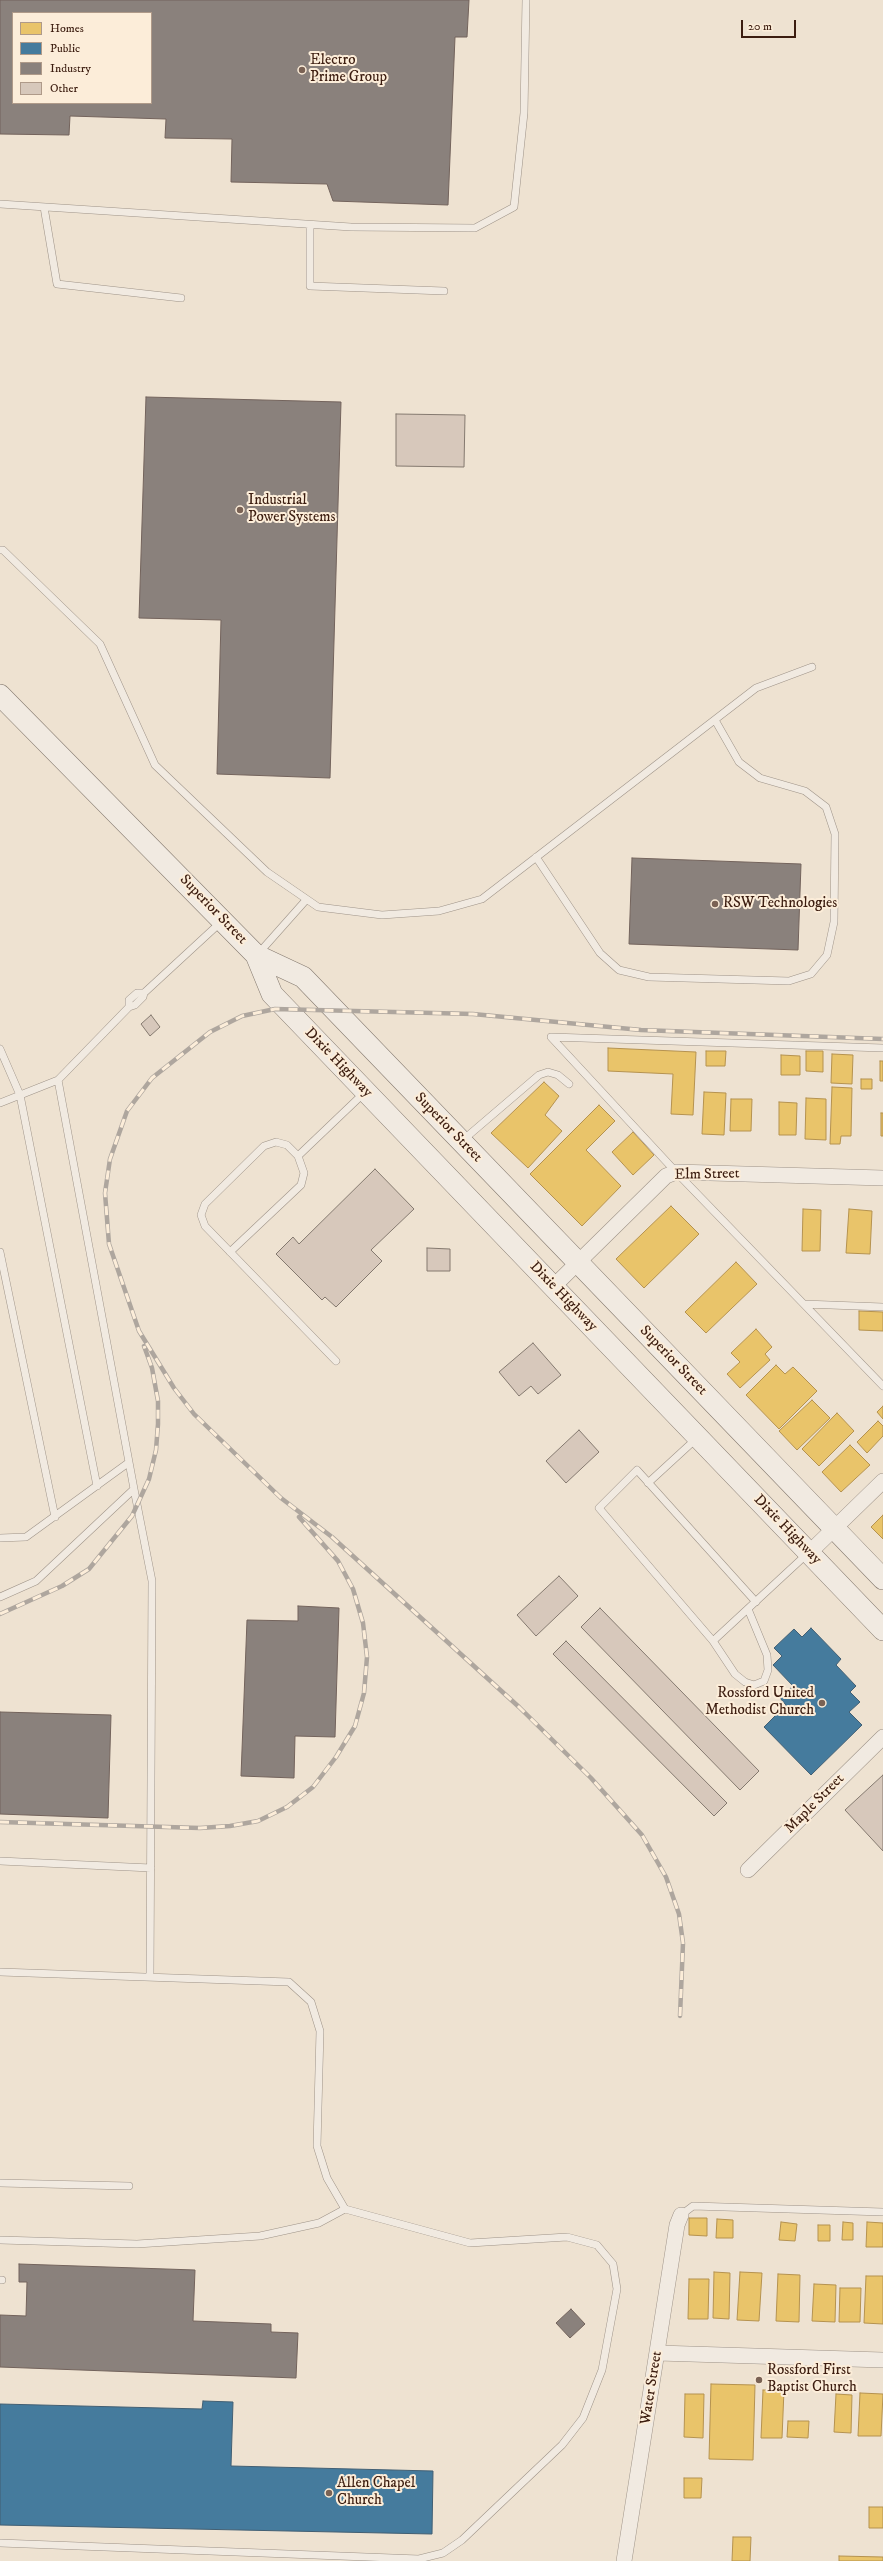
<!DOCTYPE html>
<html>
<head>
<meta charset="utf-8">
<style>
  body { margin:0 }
  #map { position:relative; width:883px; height:2561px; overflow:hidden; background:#eee2d1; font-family:"IM FELL DW Pica",serif }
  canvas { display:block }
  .legend { position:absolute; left:12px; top:12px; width:140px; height:92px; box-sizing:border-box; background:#fcedd9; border:1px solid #af9a89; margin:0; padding:5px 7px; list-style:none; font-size:12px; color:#3c1d10 }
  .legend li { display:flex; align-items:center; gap:8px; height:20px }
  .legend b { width:20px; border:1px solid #af9a89 }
  .scale { position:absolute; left:741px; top:20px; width:55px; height:18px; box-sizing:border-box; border:2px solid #3c1d10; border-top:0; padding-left:5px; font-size:12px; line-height:14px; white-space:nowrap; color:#3c1d10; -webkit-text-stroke:3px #fcedd9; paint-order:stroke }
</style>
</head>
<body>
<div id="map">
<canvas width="883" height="2561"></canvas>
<ul class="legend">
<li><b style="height:11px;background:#e9c46a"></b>Homes</li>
<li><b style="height:11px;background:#457b9d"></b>Public</li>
<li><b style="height:11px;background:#8a817c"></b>Industry</li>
<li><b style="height:11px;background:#d7c8bb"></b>Other</li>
</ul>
<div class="scale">20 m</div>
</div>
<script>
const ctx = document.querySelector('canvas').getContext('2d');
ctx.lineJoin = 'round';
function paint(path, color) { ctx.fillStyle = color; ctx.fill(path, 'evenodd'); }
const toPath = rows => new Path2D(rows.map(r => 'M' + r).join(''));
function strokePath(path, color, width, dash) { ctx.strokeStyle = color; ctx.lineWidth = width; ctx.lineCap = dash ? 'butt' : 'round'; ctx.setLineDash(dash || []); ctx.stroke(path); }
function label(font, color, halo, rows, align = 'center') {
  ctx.font = font + ' "IM FELL DW Pica",serif'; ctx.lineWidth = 4; ctx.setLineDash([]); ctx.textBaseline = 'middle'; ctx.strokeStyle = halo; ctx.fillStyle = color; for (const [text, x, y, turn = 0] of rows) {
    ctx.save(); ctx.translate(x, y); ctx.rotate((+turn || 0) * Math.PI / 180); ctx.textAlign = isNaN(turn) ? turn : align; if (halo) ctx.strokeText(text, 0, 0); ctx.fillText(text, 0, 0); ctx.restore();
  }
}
const homes = toPath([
  [608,1048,696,1052,693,1115,671,1114,673,1074,608,1071,608,1048],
  [706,1051,726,1051,725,1066,706,1066,706,1051],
  [806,1051,823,1051,823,1072,806,1071,806,1051],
  [832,1054,853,1055,852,1084,831,1083,832,1054],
  [781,1055,800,1056,800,1075,781,1075,781,1055],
  [880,1061,883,1061,883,1081,880,1081,880,1061],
  [861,1079,872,1079,872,1089,861,1089,861,1079],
  [544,1082,559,1096,545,1115,562,1131,528,1168,491,1133,544,1082],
  [832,1087,852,1088,851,1136,841,1136,840,1144,830,1144,832,1087],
  [704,1092,726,1093,724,1135,702,1134,704,1092],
  [806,1098,826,1099,826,1140,805,1139,806,1098],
  [731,1099,752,1099,751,1131,730,1131,731,1099],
  [779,1102,797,1103,796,1135,779,1135,779,1102],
  [599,1105,615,1121,586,1150,621,1186,582,1226,530,1174,599,1105],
  [881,1113,883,1113,883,1136,881,1136,881,1113],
  [633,1132,654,1155,633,1175,612,1152,633,1132],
  [671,1206,699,1234,644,1288,616,1259,671,1206],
  [803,1209,821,1210,820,1251,802,1251,803,1209],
  [849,1209,872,1211,870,1254,846,1253,849,1209],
  [736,1262,757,1284,706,1333,685,1312,736,1262],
  [859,1311,883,1312,883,1331,859,1330,859,1311],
  [756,1329,772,1347,765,1354,770,1360,740,1388,727,1374,740,1362,731,1353,756,1329],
  [776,1365,785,1374,793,1367,817,1391,779,1429,746,1395,776,1365],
  [812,1400,830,1418,797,1450,779,1431,812,1400],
  [883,1406,883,1419,877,1412,883,1406],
  [837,1413,854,1431,819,1466,802,1449,837,1413],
  [878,1421,883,1426,883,1436,867,1453,857,1442,878,1421],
  [850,1445,870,1465,841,1492,822,1472,850,1445],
  [883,1515,883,1539,871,1527,883,1515],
  [689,2218,707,2218,707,2236,689,2235,689,2218],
  [717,2219,733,2220,733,2238,716,2238,717,2219],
  [781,2222,797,2224,795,2241,779,2240,781,2222],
  [843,2222,853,2223,853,2240,842,2240,843,2222],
  [867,2222,883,2223,883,2247,866,2247,867,2222],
  [818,2225,830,2225,830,2241,818,2241,818,2225],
  [714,2272,730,2273,729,2319,713,2318,714,2272],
  [740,2272,762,2273,759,2321,737,2320,740,2272],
  [778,2274,800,2275,799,2322,776,2321,778,2274],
  [866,2276,883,2276,883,2324,864,2323,866,2276],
  [689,2279,709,2279,708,2319,688,2319,689,2279],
  [814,2284,836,2285,835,2322,812,2321,814,2284],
  [840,2288,861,2288,860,2322,839,2322,840,2288],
  [711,2384,755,2385,753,2460,709,2459,711,2384],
  [763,2390,784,2390,782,2438,761,2438,763,2390],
  [860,2393,883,2394,881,2436,858,2436,860,2393],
  [685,2394,704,2394,703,2438,684,2437,685,2394],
  [836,2394,852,2395,851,2433,834,2432,836,2394],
  [788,2421,809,2421,808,2438,787,2437,788,2421],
  [684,2478,702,2478,701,2498,684,2498,684,2478],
  [869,2507,883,2507,883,2528,869,2528,869,2507],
  [733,2537,751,2537,750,2561,732,2561,733,2537],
  [839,2556,883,2557,883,2561,839,2561,839,2556]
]);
const public = toPath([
  [811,1628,841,1659,836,1665,856,1686,850,1692,860,1702,849,1712,862,1725,811,1775,764,1727,786,1705,780,1698,793,1686,773,1665,782,1656,774,1648,794,1629,802,1637,811,1628],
  [203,2401,233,2402,231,2466,433,2471,432,2534,0,2525,0,2404,202,2409,203,2401]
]);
const industry = toPath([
  [0,0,469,0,467,37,455,37,448,205,333,201,327,184,231,182,232,139,165,138,166,119,70,116,69,135,0,134,0,0],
  [13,13,151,13,151,103,13,103,13,13],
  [146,397,341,402,330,778,217,774,221,620,139,618,146,397],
  [632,858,801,864,798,950,629,944,632,858],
  [298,1606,339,1608,335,1737,295,1736,294,1778,241,1776,247,1620,298,1621,298,1606],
  [0,1712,111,1715,108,1818,0,1814,0,1712],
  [19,2264,195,2270,193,2321,271,2324,271,2332,298,2333,296,2378,0,2367,0,2315,26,2316,27,2282,19,2282,19,2264],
  [571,2309,585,2324,570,2338,556,2323,571,2309]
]);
const building = toPath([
  [396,414,465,415,464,467,396,466,396,414],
  [151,1015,160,1027,150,1036,141,1024,151,1015],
  [375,1169,414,1209,371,1250,382,1261,336,1307,325,1297,322,1300,276,1254,293,1237,299,1244,375,1169],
  [427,1248,450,1249,450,1271,427,1271,427,1248],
  [533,1343,561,1375,538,1394,531,1386,519,1396,499,1372,533,1343],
  [579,1430,599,1452,566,1483,546,1461,579,1430],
  [559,1576,578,1596,536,1636,517,1615,559,1576],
  [600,1608,759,1771,740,1790,581,1627,600,1608],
  [566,1641,727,1803,714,1816,553,1654,566,1641],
  [883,1775,883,1851,845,1810,883,1775]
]);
const lane = toPath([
  [0,204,351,227,475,228,514,207,524,113,526,0],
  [44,207,57,284,181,298],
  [310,225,310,286,444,291],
  [0,550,3,550,100,644,155,765,267,872,318,907,382,915,439,911,482,899,756,688,812,667],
  [536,857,600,953,619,970,649,977,789,981,811,974,827,955,834,922,835,834,826,807,805,791,760,778,739,762,715,720],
  [258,954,306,900],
  [129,1007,129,1000,137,993,144,993],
  [883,1048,551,1037,676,1172,883,1386],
  [0,1049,20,1095,97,1486],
  [0,1103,58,1080,129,1007,135,1005,143,997,144,993,221,922],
  [463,1140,539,1075,548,1072,558,1075,569,1084],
  [0,1252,55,1517],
  [230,1252,301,1185,304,1173,298,1156],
  [804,1304,883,1307],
  [336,1361,205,1226,201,1215,205,1204,264,1146,276,1142,287,1145,298,1156,364,1093],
  [648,1483,697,1438],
  [134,1489,152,1581,150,1976],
  [0,1538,26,1537,128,1463],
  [0,1597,36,1581,134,1489,58,1080],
  [756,1602,637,1470,599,1508,713,1641,807,1554],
  [713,1641,735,1674,745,1682,754,1685,764,1681,768,1670,767,1655,748,1609],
  [0,1861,151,1868],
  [0,1972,289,1982,311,2002,320,2031,317,2146,327,2178,345,2209],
  [0,2183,129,2186],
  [681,2215,693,2206,883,2212],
  [0,2240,137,2244,260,2236,319,2223,345,2209,470,2243,567,2237,597,2245,613,2264,617,2289,602,2370,583,2418,562,2445,462,2540,443,2553,419,2559,0,2543],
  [0,2280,2,2280]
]);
const street = toPath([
  [553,1287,666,1176,676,1172,883,1178],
  [809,1553,883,1481],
  [748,1870,883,1737],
  [658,2353,883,2360],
  [624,2561,677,2225,681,2215]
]);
const secondary = toPath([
  [0,695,256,955,303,977,883,1579],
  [256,955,272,994,883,1630]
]);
const rail = toPath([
  [0,1614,62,1586,89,1569,132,1516,149,1479,156,1450,158,1424,158,1401,152,1368,144,1346],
  [0,1822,200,1828,230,1826,258,1821,287,1807,313,1787,336,1757,355,1726,364,1693,367,1657,363,1623,353,1589,338,1561,299,1517],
  [680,2016,683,1943,679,1914,666,1877,642,1835,591,1778,519,1707,332,1537,281,1498,194,1414,174,1388,139,1331,109,1244,105,1193,110,1159,127,1111,152,1078,210,1032,242,1016,275,1009,473,1014,641,1030,883,1039]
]);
const markers = [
  [302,70,4,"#7a6254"],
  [240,510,4,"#7a6254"],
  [715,904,4,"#7a6254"],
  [822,1703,4,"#7a6254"],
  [759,2380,4,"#7a6254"],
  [329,2493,4,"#7a6254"]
];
const poiNames = [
  ["Electro",310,61],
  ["Prime Group",310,78],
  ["Industrial",248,501],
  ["Power Systems",248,518],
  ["RSW Technologies",723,904],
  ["Rossford United",814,1694,"right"],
  ["Methodist Church",814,1711,"right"],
  ["Rossford First",767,2371],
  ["Baptist Church",767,2388],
  ["Allen Chapel",337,2484],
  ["Church",337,2501]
];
const streetNames = [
  ["Superior Street",213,910,46],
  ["Dixie Highway",338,1063,46],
  ["Superior Street",448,1128,46],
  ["Elm Street",707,1175,-1],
  ["Dixie Highway",563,1297,46],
  ["Superior Street",673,1361,46],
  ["Dixie Highway",787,1530,46],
  ["Maple Street",815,1804,-45],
  ["Water Street",652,2388,-81]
];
paint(homes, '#e9c46a');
strokePath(homes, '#b5924f', 1);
paint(public, '#457b9d');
strokePath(public, '#425f73', 1);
paint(industry, '#8a817c');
strokePath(industry, '#73635c', 1);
paint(building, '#d7c8bb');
strokePath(building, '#84796f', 1);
strokePath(lane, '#9e9388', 8);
strokePath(street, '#9e9388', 16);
strokePath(secondary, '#84796f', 22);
strokePath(lane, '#f1eae1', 7);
strokePath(street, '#f1eae1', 15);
strokePath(secondary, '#f1eae1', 21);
strokePath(rail, '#aea69e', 4.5);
strokePath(rail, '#fcedd9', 3, [9]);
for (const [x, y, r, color] of markers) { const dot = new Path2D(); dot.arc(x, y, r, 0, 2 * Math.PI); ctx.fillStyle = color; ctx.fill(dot); strokePath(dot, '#fcedd9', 1.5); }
label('15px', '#3c1d10', '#fcedd9', poiNames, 'left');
label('15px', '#3c1d10', '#fcedd9', streetNames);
</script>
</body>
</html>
